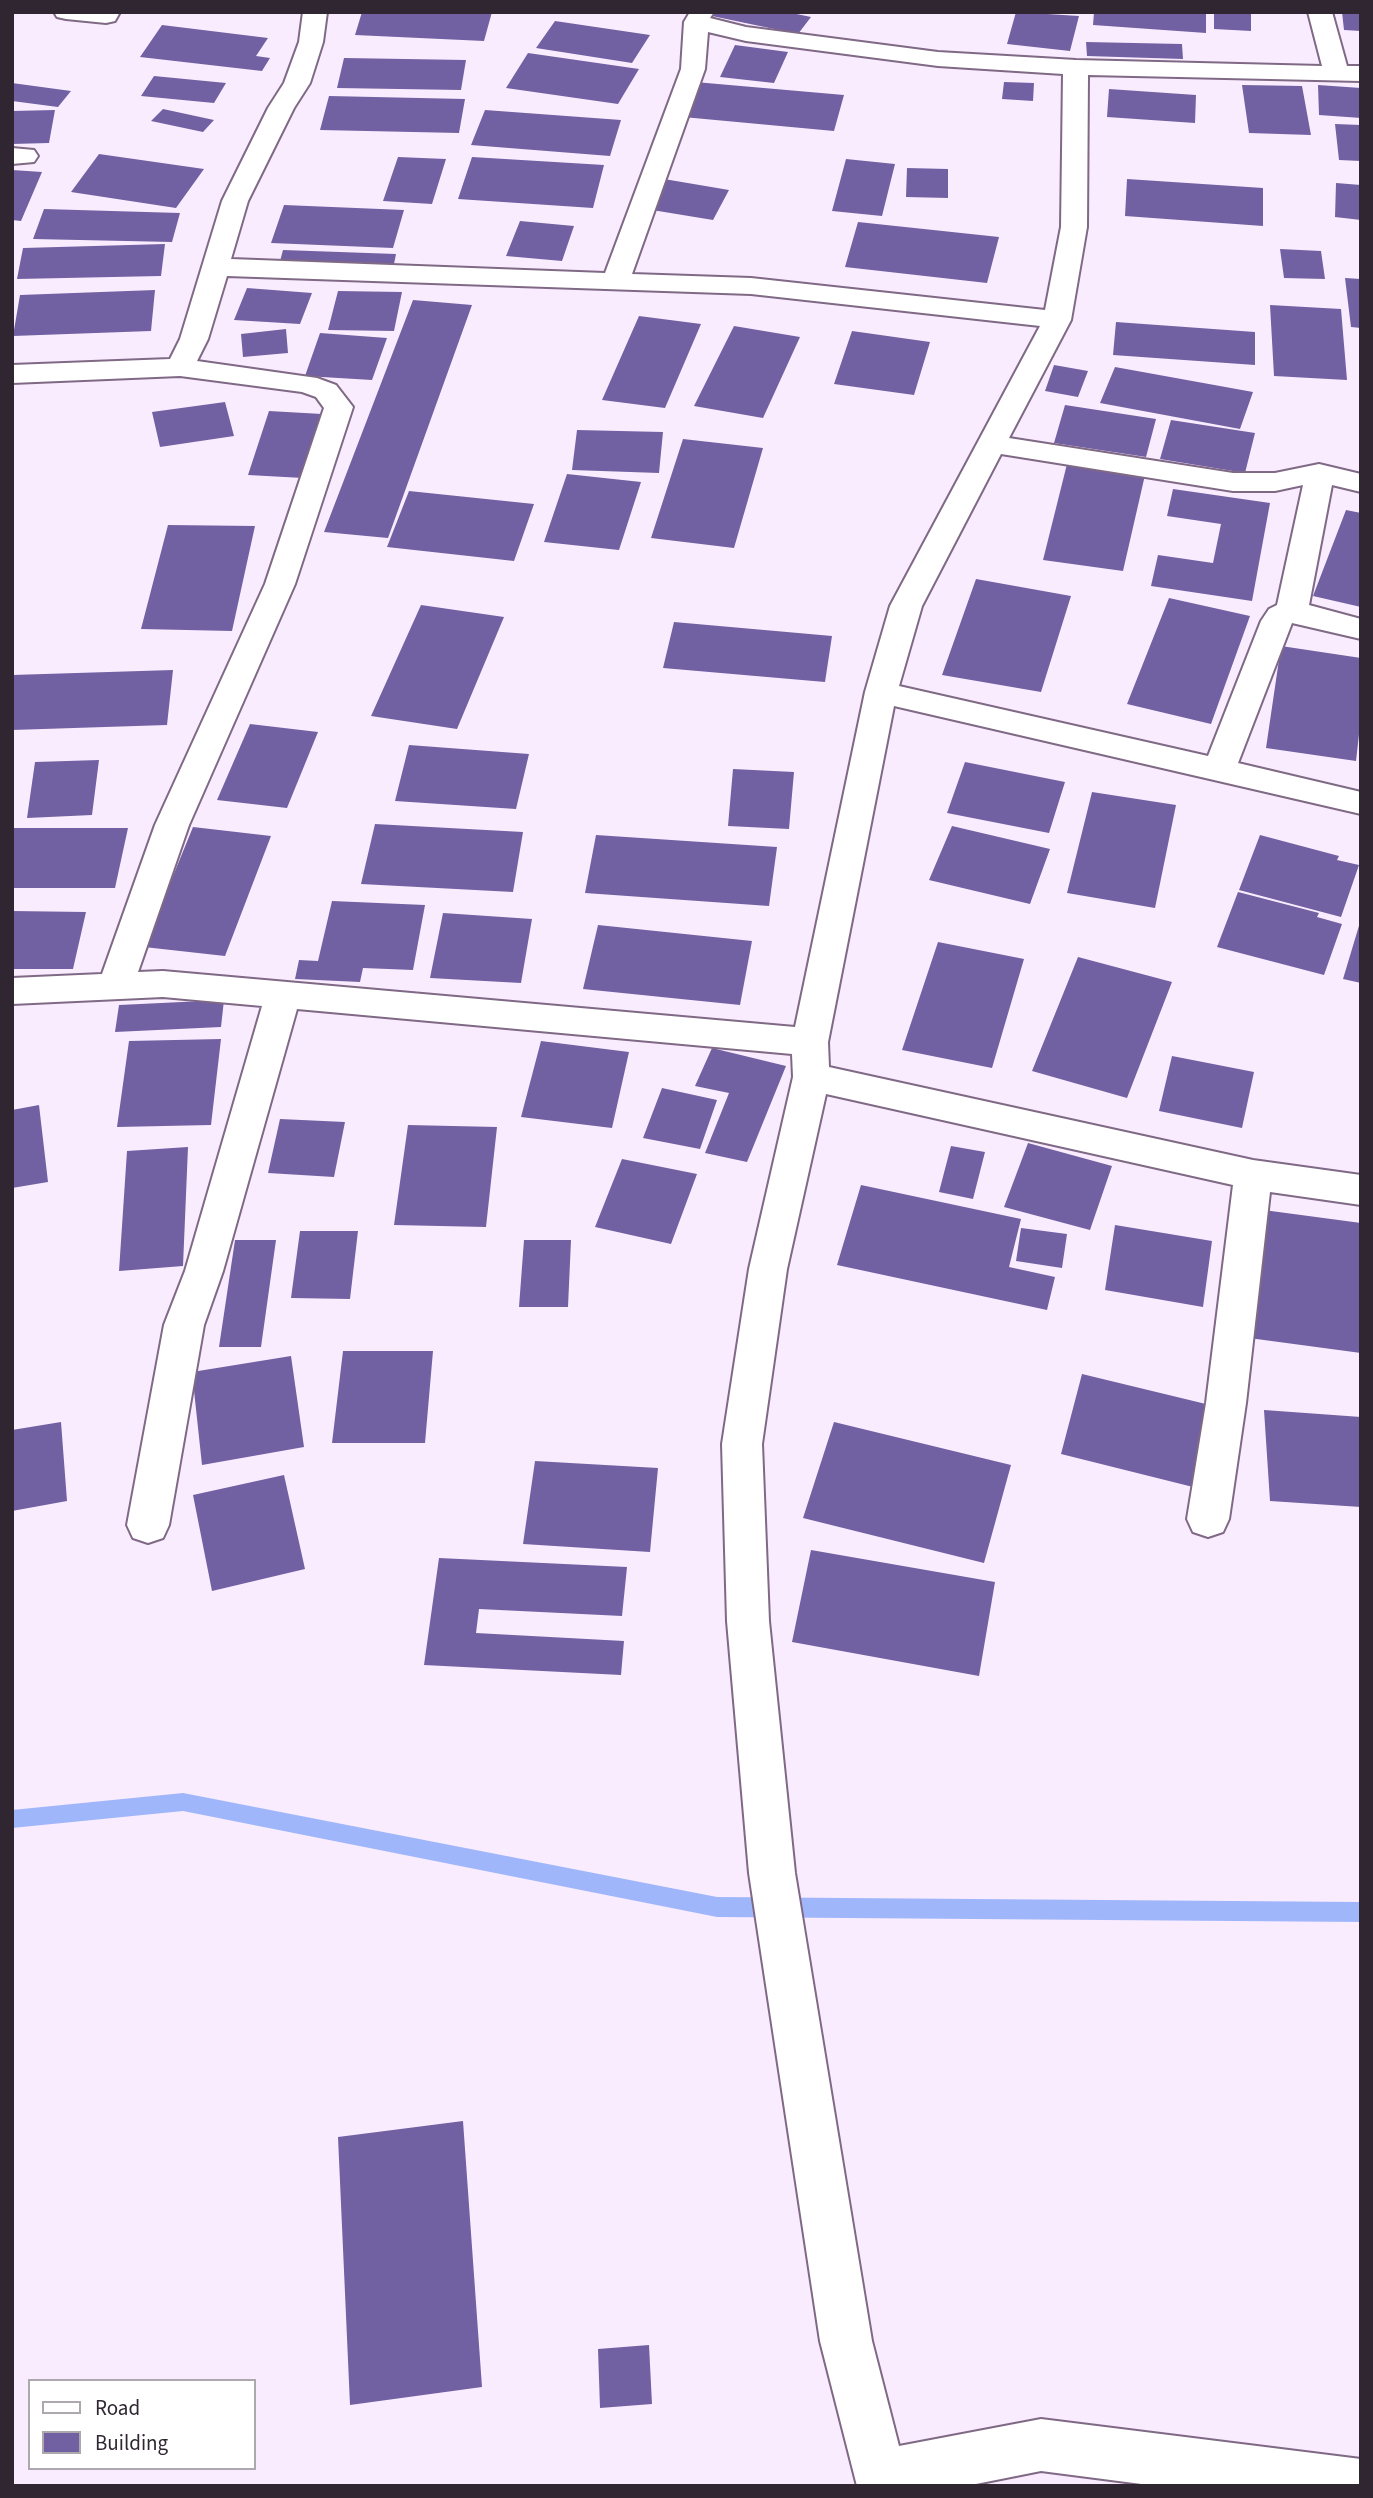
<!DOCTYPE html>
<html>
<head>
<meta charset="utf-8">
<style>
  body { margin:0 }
  #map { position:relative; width:1373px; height:2498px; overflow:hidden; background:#faecff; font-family:"Source Sans 3",sans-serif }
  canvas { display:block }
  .frame { position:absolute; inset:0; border:14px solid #2f2632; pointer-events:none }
  .legend { position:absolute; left:28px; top:2379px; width:228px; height:91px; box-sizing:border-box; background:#fff; border:2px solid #aca8ad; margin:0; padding:9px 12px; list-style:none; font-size:21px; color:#2f2632 }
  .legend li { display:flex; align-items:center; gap:14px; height:35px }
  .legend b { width:35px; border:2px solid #aca8ad }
</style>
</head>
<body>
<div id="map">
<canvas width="1373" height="2498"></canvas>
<div class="frame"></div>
<ul class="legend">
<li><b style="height:9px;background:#fff"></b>Road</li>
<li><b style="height:19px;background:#7161a2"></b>Building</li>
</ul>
</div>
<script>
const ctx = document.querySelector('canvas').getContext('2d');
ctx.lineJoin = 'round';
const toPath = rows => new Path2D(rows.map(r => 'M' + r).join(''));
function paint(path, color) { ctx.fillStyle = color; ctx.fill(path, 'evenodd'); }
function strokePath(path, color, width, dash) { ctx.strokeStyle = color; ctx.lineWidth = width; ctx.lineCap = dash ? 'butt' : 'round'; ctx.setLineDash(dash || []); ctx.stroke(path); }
const stream = toPath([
  [183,1793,717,1897,1361,1902,1361,1922,717,1917,183,1811,12,1828,12,1810,183,1793]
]);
const building = toPath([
  [362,12,492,12,484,41,355,35],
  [715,12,787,12,811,17,798,34,712,16],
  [1016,12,1079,16,1070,51,1007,44],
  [1094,12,1206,12,1206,33,1093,25],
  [1214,12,1251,12,1251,31,1214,29],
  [1342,12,1361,12,1361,31,1344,30],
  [555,21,650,35,632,63,536,48],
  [162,25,268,38,256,56,270,58,262,71,140,57],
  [1086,42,1182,44,1183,59,1087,56],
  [735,45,788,52,774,83,720,77],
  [528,53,639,69,618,104,506,88],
  [344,58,466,60,461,90,337,88],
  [154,76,226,83,214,103,141,96],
  [695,82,844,95,834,131,683,117],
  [1004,82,1034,83,1033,101,1002,99],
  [12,83,71,91,58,107,12,101],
  [1242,85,1302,86,1311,135,1249,133],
  [1318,85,1361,88,1361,118,1319,115],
  [1109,89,1196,95,1195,123,1107,117],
  [329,96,465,99,459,133,320,130],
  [163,109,214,120,203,132,151,121],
  [55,110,49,143,12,144,12,111],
  [485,110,621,120,610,156,471,145],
  [1335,124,1361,125,1361,161,1339,160],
  [99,154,204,169,176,208,71,192],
  [398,157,446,159,432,204,383,201],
  [472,157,604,165,593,208,458,199],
  [846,159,895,164,882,216,832,211],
  [907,168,948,169,948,198,906,197],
  [12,170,42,172,21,221,12,220],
  [664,179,729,190,713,220,646,209],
  [1127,179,1263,188,1263,226,1125,216],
  [1336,183,1361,185,1361,220,1335,217],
  [284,205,404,210,393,248,271,243],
  [44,209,180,213,172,242,33,239],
  [520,221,574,226,562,261,506,256],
  [858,222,999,237,987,283,845,267],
  [165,244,161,276,17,279,23,248],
  [1280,249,1321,251,1325,279,1284,278],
  [283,250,396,254,393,269,279,265],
  [1345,278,1361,279,1361,328,1351,327],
  [247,288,312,293,300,324,234,320],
  [155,290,151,331,13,336,20,295],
  [338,291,402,292,394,331,328,330],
  [413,300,472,305,388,538,324,532],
  [1270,305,1341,309,1347,380,1274,376],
  [639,316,701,324,665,408,602,400],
  [1116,322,1255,332,1255,365,1113,355],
  [734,326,800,337,763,418,694,406],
  [286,329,288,353,243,357,241,334],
  [852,331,930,342,914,395,834,384],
  [320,333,387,338,372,380,305,376],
  [1054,365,1088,371,1078,397,1045,391],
  [1115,367,1253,392,1240,429,1100,403],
  [225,402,234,436,160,447,152,412],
  [1065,405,1156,419,1146,457,1054,443],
  [269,411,322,414,303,478,248,475],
  [1171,420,1255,433,1245,473,1160,459],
  [577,430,663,432,659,473,572,470],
  [683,439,763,448,734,548,651,538],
  [1067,464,1145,475,1123,571,1043,560],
  [567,474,641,482,619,550,544,542],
  [1173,489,1270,503,1252,601,1151,586,1158,555,1213,563,1221,524,1167,516],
  [409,491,534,504,514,561,387,547],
  [1346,510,1361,513,1361,607,1313,596],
  [168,525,255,526,232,631,141,629],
  [976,579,1071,596,1041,692,942,675],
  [1169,598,1250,616,1211,724,1127,704],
  [421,605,504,617,457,729,371,716],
  [674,622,832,636,825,682,663,668],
  [1281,646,1361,658,1361,717,1356,761,1266,748],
  [173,670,167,725,12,730,12,675],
  [250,724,318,732,287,808,217,800],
  [409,745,529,754,516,809,395,801],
  [99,760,92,815,27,818,35,762],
  [965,762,1065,782,1049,833,947,813],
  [733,769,794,772,789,829,728,826],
  [1092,792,1176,805,1155,908,1067,893],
  [375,824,523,832,513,892,361,884],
  [952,826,1050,849,1030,904,929,880],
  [193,827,271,836,225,956,144,947],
  [12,828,128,828,115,888,12,888],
  [596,835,777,847,769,906,585,893],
  [1260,835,1339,856,1337,860,1359,865,1341,917,1239,890],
  [1238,892,1319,913,1317,917,1342,924,1324,975,1217,947],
  [332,901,425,905,413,970,363,968,360,982,295,979,299,960,318,961],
  [12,911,86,912,73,969,12,969],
  [443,913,532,919,521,983,430,978],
  [1361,919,1361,983,1343,979],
  [598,925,752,941,740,1005,583,989],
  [938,942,1024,959,992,1068,902,1050],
  [1078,957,1172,982,1127,1098,1032,1071],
  [224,1000,221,1027,115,1032,119,1005],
  [221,1039,211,1125,117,1127,129,1041],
  [541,1041,629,1052,612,1128,521,1117],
  [712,1048,786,1066,747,1162,705,1153,729,1093,695,1086],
  [1172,1056,1254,1072,1242,1128,1159,1111],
  [662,1088,717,1100,700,1149,643,1138],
  [39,1105,48,1182,12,1188,12,1110],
  [280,1119,345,1122,334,1177,268,1173],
  [408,1125,497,1127,486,1227,394,1225],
  [1028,1143,1112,1166,1090,1230,1004,1207],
  [951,1146,985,1152,973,1199,939,1192],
  [188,1147,183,1266,119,1271,127,1151],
  [622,1159,697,1174,671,1244,595,1227],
  [861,1185,1021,1219,1009,1267,1055,1277,1047,1310,837,1265],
  [1256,1209,1361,1223,1361,1353,1249,1338],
  [1115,1225,1212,1241,1203,1307,1105,1290],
  [1021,1228,1067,1234,1062,1268,1016,1261],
  [300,1231,358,1231,350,1299,291,1298],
  [235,1240,276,1240,261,1347,219,1347],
  [524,1240,571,1240,568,1307,519,1307],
  [343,1351,433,1351,425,1443,332,1443],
  [291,1356,304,1447,202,1465,192,1372],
  [1082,1374,1210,1405,1193,1487,1061,1454],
  [1264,1410,1361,1417,1361,1507,1270,1501],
  [61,1422,67,1501,12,1511,12,1430],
  [834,1422,1011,1465,984,1563,803,1518],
  [535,1461,658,1468,650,1552,523,1544],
  [284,1475,305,1569,212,1591,193,1495],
  [811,1550,995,1582,979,1676,792,1642],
  [439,1558,627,1567,622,1616,479,1609,476,1633,624,1641,621,1675,424,1665],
  [463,2121,482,2387,350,2405,338,2137],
  [649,2345,652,2404,600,2408,598,2349]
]);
const street = toPath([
  [54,12,120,12,115,21,106,23,66,19,57,17,54,12],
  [303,12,327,12,323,42,310,83,294,108,248,201,231,259,605,273,681,69,684,22,690,12,714,12,710,18,746,27,938,52,1076,60,1322,66,1308,12,1332,12,1347,66,1361,66,1361,81,1088,75,1087,227,1071,320,1009,438,1233,473,1275,473,1319,464,1361,474,1361,492,1332,485,1309,605,1361,619,1361,639,1292,623,1238,763,1361,792,1361,814,894,706,828,1042,829,1067,1253,1160,1361,1175,1361,1205,1270,1192,1246,1403,1229,1519,1223,1532,1208,1537,1193,1532,1187,1519,1206,1403,1233,1185,826,1094,787,1269,762,1444,769,1621,795,1873,872,2341,899,2446,1041,2419,1361,2459,1361,2486,1157,2486,1041,2471,966,2486,857,2486,820,2341,749,1873,727,1621,722,1444,749,1269,793,1077,792,1054,297,1009,223,1271,204,1325,169,1525,163,1538,148,1543,133,1538,127,1525,164,1325,185,1271,262,1006,163,997,12,1004,12,978,102,974,155,825,265,584,324,408,316,397,302,392,180,376,12,383,12,365,170,359,180,339,222,201,268,108,284,83,299,42,303,12],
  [708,32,746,41,938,66,1063,74,1061,227,1045,310,751,278,632,274,705,69,708,32],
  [227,276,751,294,1040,326,890,606,865,692,795,1027,163,971,138,972,189,825,295,584,353,407,336,385,317,378,197,361,208,339,227,276],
  [1001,454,1233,491,1275,491,1303,485,1277,605,1269,609,1261,621,1208,756,899,686,922,606,1001,454],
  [12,148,34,150,38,156,34,162,12,164,12,148]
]);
paint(stream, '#9fb7fa');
paint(building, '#7161a2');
strokePath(street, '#7f6985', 4);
paint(street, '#fff');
</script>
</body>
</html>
